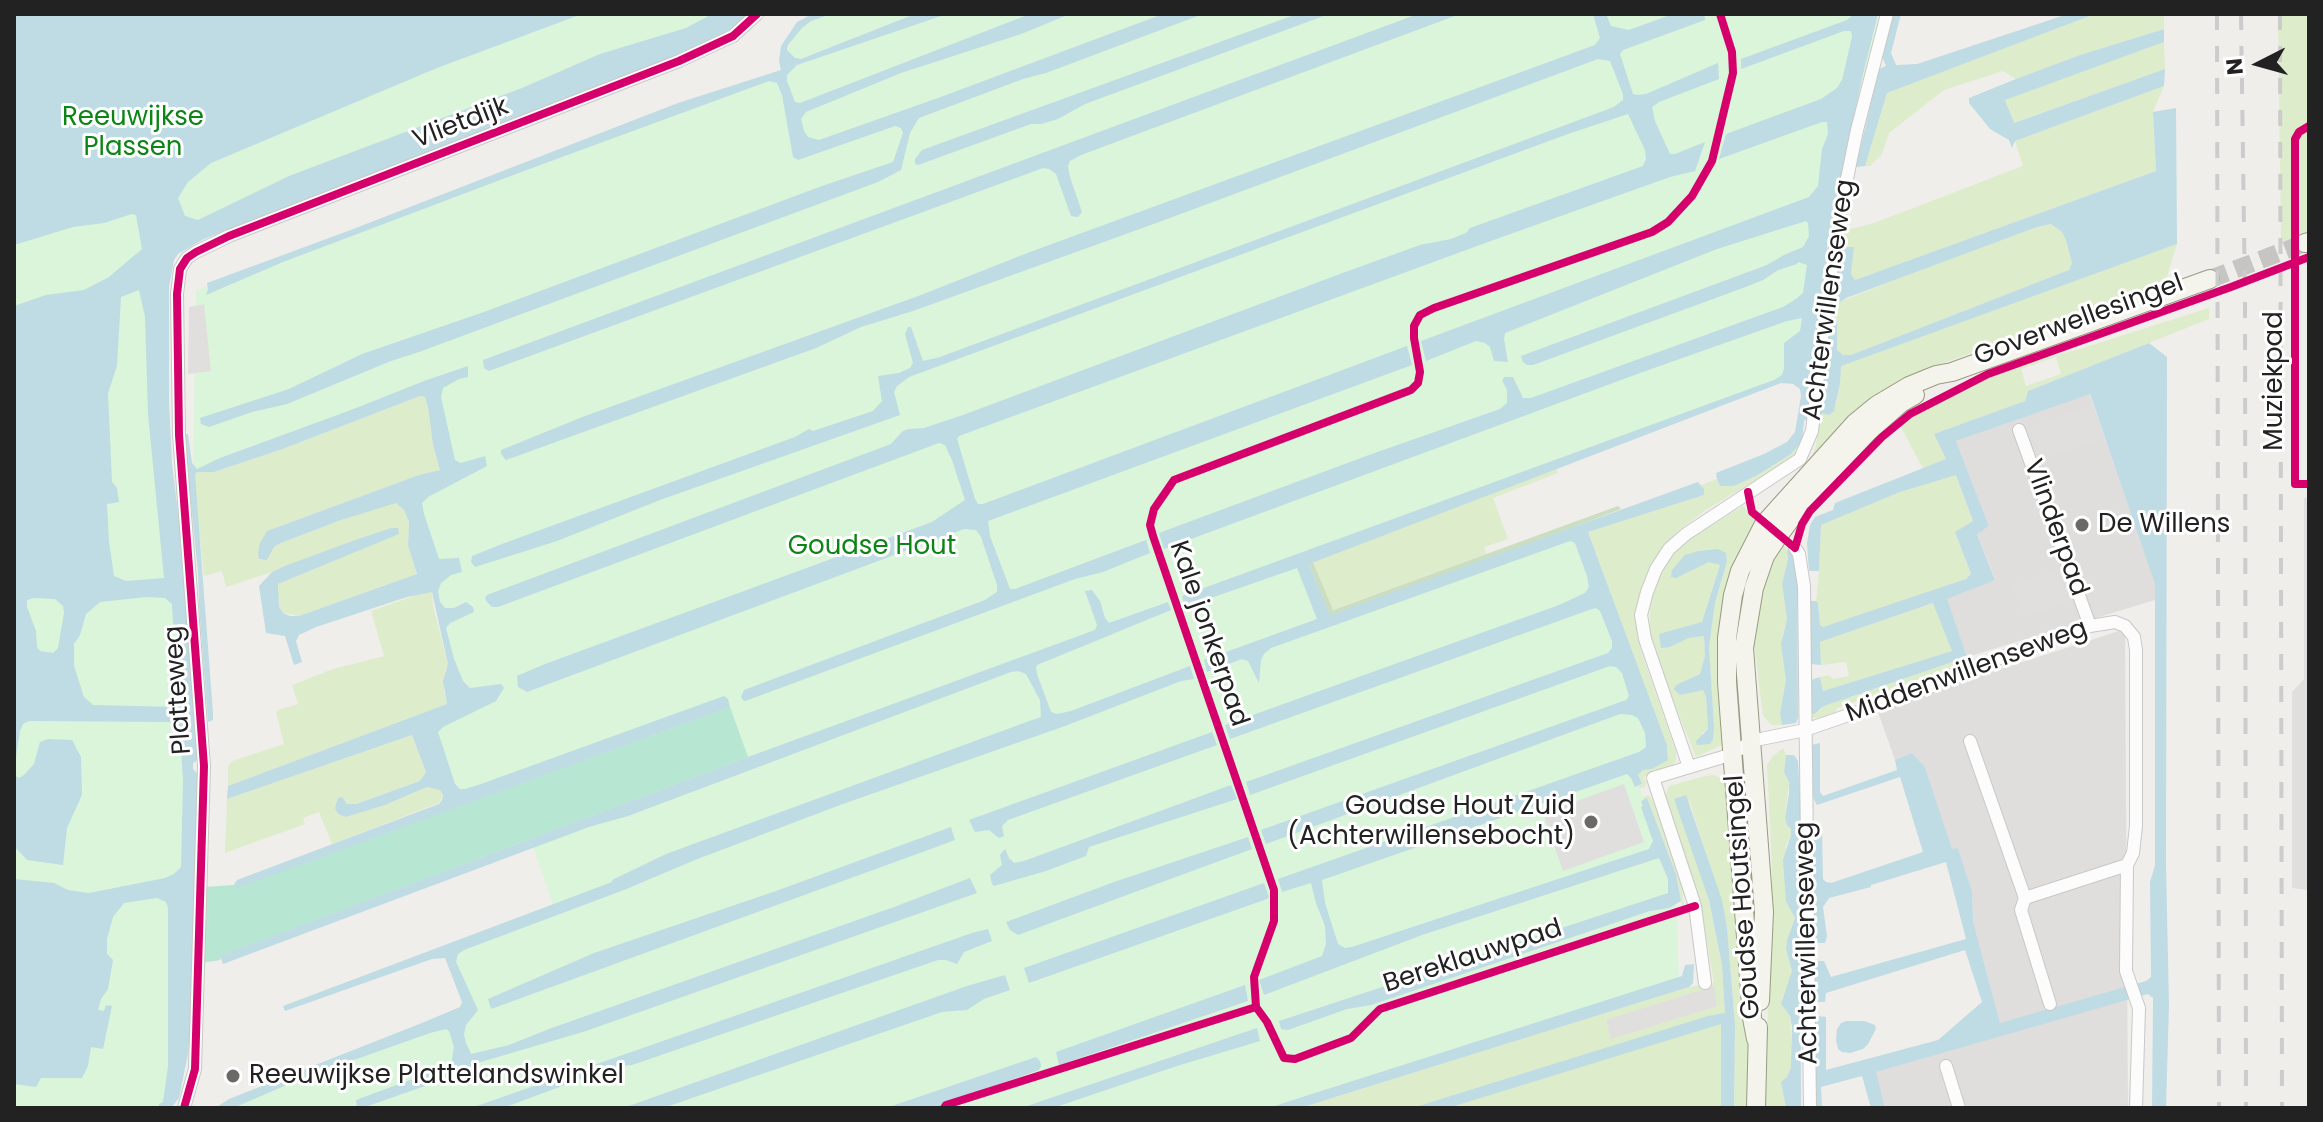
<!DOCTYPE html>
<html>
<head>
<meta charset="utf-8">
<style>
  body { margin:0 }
  #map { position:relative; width:2323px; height:1122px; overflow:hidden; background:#f0eeeb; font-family:Poppins,sans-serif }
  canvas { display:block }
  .frame { position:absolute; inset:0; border:16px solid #222; pointer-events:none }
  .north { position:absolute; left:2219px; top:24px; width:80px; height:80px; -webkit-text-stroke:6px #fff; paint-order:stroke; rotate:264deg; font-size:22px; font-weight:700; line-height:32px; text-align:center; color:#222 }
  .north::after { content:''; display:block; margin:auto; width:28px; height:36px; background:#222; clip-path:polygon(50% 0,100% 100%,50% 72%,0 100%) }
</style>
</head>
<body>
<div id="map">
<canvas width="2323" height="1122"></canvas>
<div class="frame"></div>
<div class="north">N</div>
</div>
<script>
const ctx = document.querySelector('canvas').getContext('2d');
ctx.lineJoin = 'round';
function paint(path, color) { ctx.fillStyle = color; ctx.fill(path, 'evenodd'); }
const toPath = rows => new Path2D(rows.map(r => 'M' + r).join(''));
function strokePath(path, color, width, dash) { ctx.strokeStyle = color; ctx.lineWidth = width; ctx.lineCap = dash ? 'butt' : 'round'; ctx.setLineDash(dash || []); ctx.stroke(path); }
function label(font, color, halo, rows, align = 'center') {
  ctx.font = font + ' Poppins,sans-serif'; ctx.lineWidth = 6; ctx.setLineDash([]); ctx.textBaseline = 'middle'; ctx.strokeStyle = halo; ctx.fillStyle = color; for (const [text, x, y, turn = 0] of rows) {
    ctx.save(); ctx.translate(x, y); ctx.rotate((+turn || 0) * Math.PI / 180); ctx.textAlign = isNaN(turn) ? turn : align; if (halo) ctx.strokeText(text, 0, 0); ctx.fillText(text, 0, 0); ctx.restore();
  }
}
const residential = toPath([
  [2089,393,2150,567,2155,583,2155,600,1967,657,1946,599,1995,579,1977,533,1989,526,1956,441],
  [2125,629,2128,1108,1885,1108,1875,1072,2003,1035,1973,921,1972,891,1958,848,1952,850,1925,767,1912,753,1895,760,1877,709]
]);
const grass = toPath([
  [2095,14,2164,14,2164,29,2080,55,2016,79,2003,71,1944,90,1889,133,1882,154,1870,166,1865,166,1887,93],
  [2278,14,2309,14,2309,232,2281,242],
  [2164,42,2165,69,2013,123,2005,99],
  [2164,86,2153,112,2156,171,1855,280,1851,274,1838,247,1843,227,1851,229,1874,223,2023,166,2015,141],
  [2051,224,2062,232,2067,240,2072,263,2069,270,1851,355,1843,355,1837,350,1836,338,1827,320,1829,306,1925,268,2037,227],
  [2177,244,2165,283,1927,369,1811,458,1816,445,1820,413,1829,415,1836,405,1840,384,1840,366],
  [2209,308,2209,319,2028,391,2025,401,1934,434,1947,459,1923,469,1900,425,1966,386,2027,363,2083,348],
  [2056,357,2061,374,2026,386,2021,369],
  [420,396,425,397,428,407,433,445,440,470,419,475,267,531,267,560,274,547,281,543,341,520,396,502,404,510,409,522,408,545,417,574,299,616,283,613,279,607,278,584,398,534,391,528,355,540,272,572,226,587,222,571,204,576,195,491,195,475,197,472,214,472,280,450],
  [1803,435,1807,439,1802,448,1790,459,1706,510,1679,530,1659,553,1645,580,1637,604,1636,623,1641,651,1676,752,1676,760,1672,766,1644,777,1646,783,1645,787,1627,792,1623,784,1543,813,1564,871,1644,842,1632,808,1634,801,1648,795,1652,799,1671,849,1682,888,1684,904,1682,906,1676,874,1647,798,1642,801,1643,806,1641,808,1653,841,1650,849,1540,887,1516,814,1627,774,1635,787,1642,785,1638,775,1643,770,1652,769,1668,759,1667,745,1588,532,1704,495,1704,489,1701,485,1717,479,1720,486,1734,486,1756,476,1791,454,1802,441],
  [1556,468,1558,473,1493,498,1508,539,1484,547,1486,554,1332,610,1313,562],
  [1956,474,1973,521,1955,532,1971,575,1966,579,1884,609,1823,627,1820,625,1818,604,1816,601,1819,571,1821,525,1900,492],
  [1743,506,1757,523,1735,564,1724,744,1696,757,1657,661,1650,631,1650,600,1661,570,1683,543],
  [1726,553,1727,561,1715,603,1709,647,1714,727,1713,739,1701,734,1708,729,1706,696,1703,689,1680,695,1676,685,1700,674,1705,657,1704,636,1689,638,1670,647,1687,627,1702,622,1720,565,1718,562,1709,562,1676,578],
  [1784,546,1787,549,1788,559,1782,584,1787,619,1782,637,1786,680,1780,713,1782,725,1772,725,1763,716,1753,635,1759,599,1779,548],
  [425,592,432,592,433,606,448,664,445,671,444,692,447,704,228,786,228,767,232,761,284,744,276,712,278,710,298,704,292,685,333,669,384,656,371,611],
  [1934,603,1952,651,1823,691,1820,677,1829,675,1833,679,1849,676,1846,662,1821,665,1820,642],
  [1967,657,1968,663,1943,671,1931,680,1924,678,1837,708,1835,714,1817,719,1809,716,1807,689,1820,711,1824,706],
  [412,735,426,772,420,781,355,804,335,807,338,814,346,817,385,805,427,787,435,787,440,790,443,796,439,803,332,844,319,812,303,818,305,824,225,853,227,799],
  [1783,748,1786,755,1784,772,1789,782,1785,818,1791,829,1791,835,1786,846,1792,911,1795,918,1787,940,1786,949,1792,971,1788,988,1782,998,1782,1006,1790,1016,1792,1052,1791,1067,1787,1077,1781,1082,1786,1108,1765,1108,1772,866,1767,765,1773,756],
  [1714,775,1722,779,1727,785,1748,1000,1748,1108,1734,1108,1735,1025,1727,928,1721,900,1688,797,1722,965,1725,1013,1722,1024,1721,1108,1300,1108,1689,987,1714,983,1702,912,1693,878,1663,794,1666,794,1669,786,1705,776]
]);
const forest = toPath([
  [1618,506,1621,509,1569,529,1330,616,1309,564,1313,562,1333,610]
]);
const park = toPath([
  [14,14,724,14,165,251,159,307,194,865,172,1092,164,1108,14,1108],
  [821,14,1879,14,1807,369,1302,560,1326,623,1585,528,1657,741,1634,769,1676,900,1679,984,1282,1108,217,1108,469,1013,447,949,555,911,510,780,450,802,432,725,461,710,412,495,448,474,427,387,193,473,196,290,782,74,792,33]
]);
const pitch = toPath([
  [730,707,748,757,221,956,220,960,202,963,204,887,234,885,239,887]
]);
const parking = toPath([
  [204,304,211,371,188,374,189,307],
  [2091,406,2102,439,2041,460,2030,427],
  [2304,498,2309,498,2309,890,2292,888,2292,692,2304,679],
  [2058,569,2069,602,2024,618,2012,585],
  [1624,784,1644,842,1563,871,1543,813],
  [1714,986,1717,1006,1611,1039,1606,1020]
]);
const water = toPath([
  [14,14,582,14,437,68,211,163,188,182,178,198,185,216,198,220,289,176,522,88,600,54,686,28,712,14,747,14,736,25,717,38,645,69,204,239,178,254,174,260,169,287,169,403,172,463,184,563,198,760,193,763,193,769,199,775,191,1018,188,1054,179,1098,171,1108,159,1108,159,1104,163,1102,168,1066,168,908,166,902,157,898,124,903,113,917,107,939,107,954,113,960,108,989,101,999,98,1010,104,1011,106,1005,112,1006,103,1049,91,1047,88,1066,82,1078,41,1078,36,1087,14,1084,14,879,54,883,68,890,89,893,165,878,174,874,181,867,183,781,180,734,176,725,169,722,29,721,23,724,20,731,14,770,14,306,46,295,84,290,109,277,142,249,136,215,132,214,104,223,73,227,14,245],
  [139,290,145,317,148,414,164,578,126,581,114,576,109,542,107,504,119,502,117,488,112,482,108,393,117,366,121,297],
  [146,597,165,598,172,604,173,623,180,646,181,673,169,674,169,683,178,683,177,707,93,705,84,697,74,666,74,644,80,635,86,614,100,602],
  [34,598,55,599,63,606,64,613,58,648,53,653,40,651,37,647,36,631,27,607,27,600],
  [812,14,831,14,811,21,802,28,788,45,787,50,795,58,801,59,915,14,947,14,797,65,787,75,787,81,795,102,800,103,1030,14,1070,14,1021,34,901,73,806,112,801,119,804,131,808,137,819,140,938,98,1163,14,1203,14,1046,73,1023,79,919,118,910,133,901,170,878,182,419,352,391,361,287,404,252,412,209,427,201,424,200,418,289,389,362,354,484,312,822,186,893,162,903,133,901,128,895,126,798,160,793,157,782,95,777,83,769,81,524,171,283,262,206,295,208,289,207,283,348,231,678,103,781,70,779,61,781,46,797,22],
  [1297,14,1329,14,1085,104,1058,119,1041,124,1031,124,918,165,915,164,915,159,922,150],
  [1418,14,1460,14,1081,155,1070,161,1068,166,1070,177,1082,212,1078,217,1071,216,1056,174,1049,169,1043,168,489,371,484,368,483,360],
  [1593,14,1606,14,1611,26,1629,30,1673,14,1704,14,1705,20,1623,50,1620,54,1633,94,1637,95,1646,94,1718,63,1719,79,1659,102,1652,107,1655,121,1670,154,1675,154,1705,142,1695,171,1670,177,1488,242,959,436,957,439,975,499,978,504,983,504,1407,346,1412,365,988,521,990,536,1010,589,1015,589,1146,540,1150,553,1103,572,1075,579,748,700,744,701,741,697,744,690,985,600,997,592,997,585,981,537,976,530,964,529,527,692,518,687,517,676,545,664,932,522,965,500,952,460,945,445,939,443,498,607,492,607,487,602,485,598,487,595,891,444,903,431,909,429,924,428,963,415,1340,274,1420,245,1451,239,1466,233,1470,228,1643,166,1646,159,1645,150,1628,114,1568,134,909,377,897,386,894,392,900,415,660,500,557,541,475,567,471,562,472,556,502,544,795,437,809,429,813,431,873,411,882,401,878,376,899,373,910,368,913,363,905,334,908,327,911,327,923,361,940,357,1614,107,1623,100,1623,94,1610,61,1598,59,1159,222,913,311,861,327,816,348,506,460,501,454,501,450,585,416,921,295,1030,252,1595,45,1600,38],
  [1854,14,1878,14,1862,78,1828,240,1808,417,1804,421,1802,441,1791,454,1756,476,1734,486,1720,486,1717,479,1716,473,1764,454,1787,442,1795,432,1801,396,1800,389,1793,384,1781,383,1309,564,1330,615,1698,482,1704,489,1704,495,1588,532,1667,745,1668,760,1652,769,1643,770,1638,775,1642,784,1635,787,1631,778,1627,774,1322,880,1325,903,1338,944,1345,948,1352,947,1649,849,1653,841,1641,807,1643,806,1641,801,1647,798,1676,874,1681,901,1669,908,1650,911,1371,1005,1347,1009,1288,1030,1281,1029,1279,1021,1668,893,1668,879,1659,858,1422,935,1264,995,1259,980,1322,956,1326,944,1325,926,1316,903,1311,883,1282,892,1278,879,1639,752,1646,747,1645,733,1638,718,1632,715,1620,714,1266,844,1261,830,1626,700,1629,696,1622,673,1616,667,1610,666,1250,795,1246,782,1608,653,1612,648,1612,641,1600,611,1596,608,1589,610,1230,739,1225,725,1559,605,1585,593,1589,587,1587,576,1575,543,1570,541,1271,648,1264,654,1261,660,1259,683,1248,661,1242,659,1207,672,1204,660,1317,619,1297,568,1185,607,1182,596,1774,380,1782,375,1784,369,1784,343,1800,331,1802,318,1787,321,1640,373,1164,549,1159,533,1369,455,1500,409,1507,403,1507,390,1502,380,1505,377,1513,377,1523,398,1531,398,1783,307,1796,299,1803,293,1807,265,1798,262,1787,264,1763,280,1743,288,1533,365,1527,365,1523,362,1521,356,1767,265,1784,255,1803,247,1809,236,1808,223,1806,221,1717,249,1505,333,1504,339,1508,362,1494,361,1490,347,1485,343,1476,341,1426,361,1421,341,1809,197,1818,186,1822,149,1828,134,1827,122,1822,122,1719,159,1726,134,1821,99,1837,88,1842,80,1852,37,1851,31,1844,31,1741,69,1741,59,1847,20],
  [1894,14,1901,14,1891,53,1896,65,1917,64,2068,14,2095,14,1887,93,1865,166,1856,167,1879,69,1886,66,1882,56],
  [2164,29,2164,42,2005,100,2014,123,2165,69,2164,86,2015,141,2012,148,2009,140,1990,129,1969,103,1969,98,2016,79,2080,55],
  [2176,108,2177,244,1841,366,1840,384,1834,411,1829,415,1820,413,1827,320,1837,319,1837,350,1843,355,1851,355,2069,270,2072,263,2066,240,2062,232,2051,224,2037,227,1846,298,1837,304,1836,310,1832,310,1829,306,1838,247,1854,247,1851,274,1855,280,2156,171,2153,112],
  [2149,343,2167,357,2166,865,2169,1004,2166,1108,2152,1108,2153,998,2148,994,1876,1072,1885,1108,1871,1108,1862,1076,1821,1087,1822,1108,1812,1108,1814,1020,1818,1016,1826,1017,1826,1070,1938,1040,1982,1002,1965,950,1826,993,1825,1002,1818,1002,1814,997,1813,967,1816,961,1824,961,1831,977,1966,939,1946,862,1871,885,1871,887,1829,898,1823,907,1827,936,1825,943,1817,943,1814,940,1814,827,1822,827,1823,879,1826,882,1831,883,1923,852,1900,777,1817,805,1813,798,1811,745,1820,743,1820,792,1823,796,1897,770,1895,760,1912,753,1925,767,1952,849,1958,848,1972,891,1973,921,2000,1023,2146,981,2151,977,2150,882,2155,865,2155,584,2090,394,1956,441,1989,526,1977,534,1995,580,1947,599,1967,657,1824,706,1814,714,1811,712,1811,680,1820,677,1823,691,1952,651,1933,603,1820,642,1821,665,1811,664,1809,606,1811,601,1816,601,1818,603,1820,625,1823,627,1966,579,1971,574,1955,532,1973,521,1956,475,1900,492,1821,525,1819,571,1809,571,1807,543,1810,525,1815,517,1833,510,1835,503,1946,459,1934,434,2025,401,2028,391],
  [468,366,468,377,459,379,443,388,441,397,455,460,461,463,485,456,487,466,428,497,422,503,424,514,439,559,459,558,462,572,451,575,441,583,438,591,440,602,445,608,454,608,466,602,473,607,474,612,450,623,446,628,454,659,463,681,470,688,501,684,504,688,496,701,443,727,438,732,455,784,460,789,465,789,481,784,724,696,728,699,730,707,238,888,234,885,237,880,439,804,442,800,443,795,440,790,427,787,385,805,346,817,338,814,335,808,338,798,342,797,347,804,356,804,420,781,426,772,412,735,227,799,228,786,447,704,443,681,448,664,432,592,407,597,316,627,299,635,296,641,302,662,294,665,285,636,266,633,259,586,272,572,285,566,355,540,391,528,398,528,399,534,278,584,279,607,283,613,290,616,299,616,417,574,408,545,409,522,404,510,396,503,341,520,281,543,274,547,267,560,259,559,258,553,260,543,267,531,419,475,440,470,433,445,428,407,425,397,420,396,280,450,214,472,197,472,195,475,213,713,213,720,208,722,199,604,198,573,184,434,188,434,192,463,197,469,220,458,351,410,424,381],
  [1718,549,1726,553,1727,561,1715,603,1709,647,1714,727,1713,739,1710,744,1697,745,1696,741,1708,729,1706,696,1703,690,1680,695,1674,689,1676,685,1700,674,1705,656,1704,636,1689,638,1670,647,1661,648,1659,634,1702,622,1720,565,1709,562,1676,578,1671,577,1672,570,1685,555,1699,551],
  [1787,549,1792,555,1797,576,1798,718,1796,723,1782,725,1780,713,1786,680,1781,644,1787,619,1782,584,1788,559],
  [1092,590,1100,601,1105,618,1109,623,1168,602,1171,610,1037,665,1036,667,1037,674,1051,712,1057,714,1071,711,1190,666,1194,679,1181,681,1065,726,840,805,695,860,624,890,464,950,458,954,456,962,478,1010,466,1025,464,1034,466,1043,471,1054,509,1045,549,1029,894,907,970,878,977,893,586,1031,474,1064,474,1067,468,1071,365,1107,357,1107,356,1100,451,1065,454,1047,449,1031,446,1029,430,1033,303,1078,233,1108,215,1108,229,1099,422,1023,460,1007,462,1002,445,958,432,959,285,1011,283,1006,612,882,612,880,666,854,1035,719,1041,717,1040,700,1026,674,1018,671,1011,672,628,816,589,827,223,964,220,956,748,757,1095,630,1097,625,1085,591],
  [1212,732,1217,745,1008,820,1002,826,1004,836,999,838,989,830,975,832,969,820],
  [48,739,72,740,81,757,82,795,67,828,63,865,27,860,14,846,14,775,19,778,24,775,34,764,40,742],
  [1786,755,1794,755,1798,761,1800,799,1801,1108,1786,1108,1781,1082,1787,1077,1791,1067,1792,1027,1790,1016,1781,1004,1792,971,1786,949,1787,940,1795,918,1786,901,1783,860,1791,835,1791,829,1787,825,1785,818,1789,794,1789,782,1784,772],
  [1231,785,1237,799,1089,847,1086,856,1046,871,994,886,992,884,990,875,1002,865,1000,855,1005,849,1009,858,1014,863,1024,861],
  [1686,795,1722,900,1727,928,1735,1025,1734,1108,1712,1108,1721,1105,1721,1024,1448,1108,1412,1108,1708,1016,1725,1013,1722,965,1709,900,1674,799],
  [951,827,955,840,939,846,491,1009,488,999,594,953,776,891],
  [1248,837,1252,849,1018,935,1010,930,1006,922,1117,881],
  [1264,883,1269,897,1267,899,1029,983,1024,968],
  [988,929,992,941,964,952,957,964,946,960,938,960,632,1065,613,1067,503,1108,471,1108,972,933],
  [1694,964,1693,983,1689,987,1300,1108,1268,1108,1682,976,1685,965],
  [1005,975,1010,990,984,999,967,1010,942,1012,663,1108,623,1108,967,986],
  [1245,985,1248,1001,1059,1065,1056,1052],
  [1846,1021,1864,1021,1875,1025,1876,1029,1868,1044,1863,1049,1850,1053,1842,1052,1838,1049,1836,1040,1837,1029,1841,1023],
  [1257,1028,1260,1041,1177,1066,1053,1108,1021,1108],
  [1036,1057,1040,1061,1041,1066,1039,1070,971,1094,939,1108,886,1108]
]);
const stream = toPath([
  [1778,268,1796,262]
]);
const secondaryTunnel = toPath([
  [2210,279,2305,243]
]);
const street = toPath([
  [2019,430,2090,626],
  [1795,548,1799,554,1804,586,1810,1108],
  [1970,741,2025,898,2021,910,2050,1004],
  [1689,767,1645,639,1641,615,1647,592,1656,569,1669,549,1686,534,1800,459,1812,431,1825,312,1842,203,1857,130,1887,14],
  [2025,898,2127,865],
  [1705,983,1695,906,1653,778,1733,754,1751,741,1805,730,1933,686,1946,677,2090,626,2115,622,2125,626,2134,637,2136,650,2136,826,2133,853,2127,865,2126,971,2139,1008,2136,1108],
  [1946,1066,1959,1108],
  [184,1108,195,1069,204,766,179,435,177,294,180,269,187,258,196,252,229,236,679,61,733,36,757,14]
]);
const secondary = toPath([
  [2305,243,2309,242],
  [1760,1001,1764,912,1744,648,1754,588,1765,556,1779,535,1810,493,1868,432,1901,403,1915,395],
  [1756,1039,1752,1018,1727,682,1727,638,1733,595,1740,571,1764,524,1855,423,1877,405,1909,386,1936,375,1952,372,2210,279],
  [1756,1108,1758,1027]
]);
const rail = toPath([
  [2217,14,2219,1108],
  [2241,14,2245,298,2246,1108],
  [2280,14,2282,1108]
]);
const cycleway = toPath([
  [2309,126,2299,132,2295,139,2295,484,2309,484],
  [1748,492,1752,512,1795,548,1802,524,1810,511,1882,437,1910,414,1988,374,2231,287,2309,257],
  [1256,1007,1254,977,1274,921,1274,890,1153,536,1150,525,1154,509,1174,480,1411,390,1418,383,1420,372,1414,338,1414,326,1420,315,1434,308,1652,232,1668,222,1692,196,1712,161,1733,73,1732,52,1720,14],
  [1256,1007,1267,1022,1284,1058,1295,1059,1351,1038,1380,1009,1695,906],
  [184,1108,195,1069,204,766,179,435,177,294,180,269,187,258,196,252,229,236,679,61,733,36,757,14],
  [944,1108,946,1105,1256,1007]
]);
const markers = [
  [2082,525,8,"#6a6968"],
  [1591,822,8,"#6a6968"],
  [233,1076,8,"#6a6968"]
];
const parkNames = [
  ["Reeuwijkse",133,118],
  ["Plassen",133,148],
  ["Goudse Hout",872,547]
];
const streetNames = [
  ["Vlietdijk",461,124,-21],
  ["Achterwillenseweg",1830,300,-82],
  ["Goverwellesingel",2079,321,-20],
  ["Muziekpad",2275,381,-90],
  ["Vlinderpad",2055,528,70],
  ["Kale jonkerpad",1208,634,71],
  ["Middenwillenseweg",1967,672,-20],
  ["Platteweg",179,690,-94],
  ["Goudse Houtsingel",1744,897,-94],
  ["Achterwillenseweg",1808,943,-91],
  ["Bereklauwpad",1473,957,-18]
];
const poiNames = [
  ["De Willens",2098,525],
  ["Goudse Hout Zuid",1575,807,"right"],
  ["(Achterwillensebocht)",1575,837,"right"],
  ["Reeuwijkse Plattelandswinkel",249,1076]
];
paint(residential, '#dfdedc');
paint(grass, '#ddeccb');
paint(forest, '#cbdec1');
paint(park, '#daf5da');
paint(pitch, '#b7e6d2');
paint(parking, '#e0dfde');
paint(water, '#bfdbe3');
strokePath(stream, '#bfdbe3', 4);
strokePath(secondaryTunnel, '#c7c5c3', 18, [18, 9]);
strokePath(street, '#c9c8c7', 14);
strokePath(secondary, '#999a82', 20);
strokePath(street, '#fdfcfc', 12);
strokePath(secondary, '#f4f4ed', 18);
strokePath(rail, '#ccc', 4, [16, 16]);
strokePath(cycleway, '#d6006c', 8);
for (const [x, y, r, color] of markers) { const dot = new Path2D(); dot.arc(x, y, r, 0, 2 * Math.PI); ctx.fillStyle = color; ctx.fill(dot); strokePath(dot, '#fff', 3); }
label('26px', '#0c8416', '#fff', parkNames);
label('26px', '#222', '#fff', streetNames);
label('26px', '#222', '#fff', poiNames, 'left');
</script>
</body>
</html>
